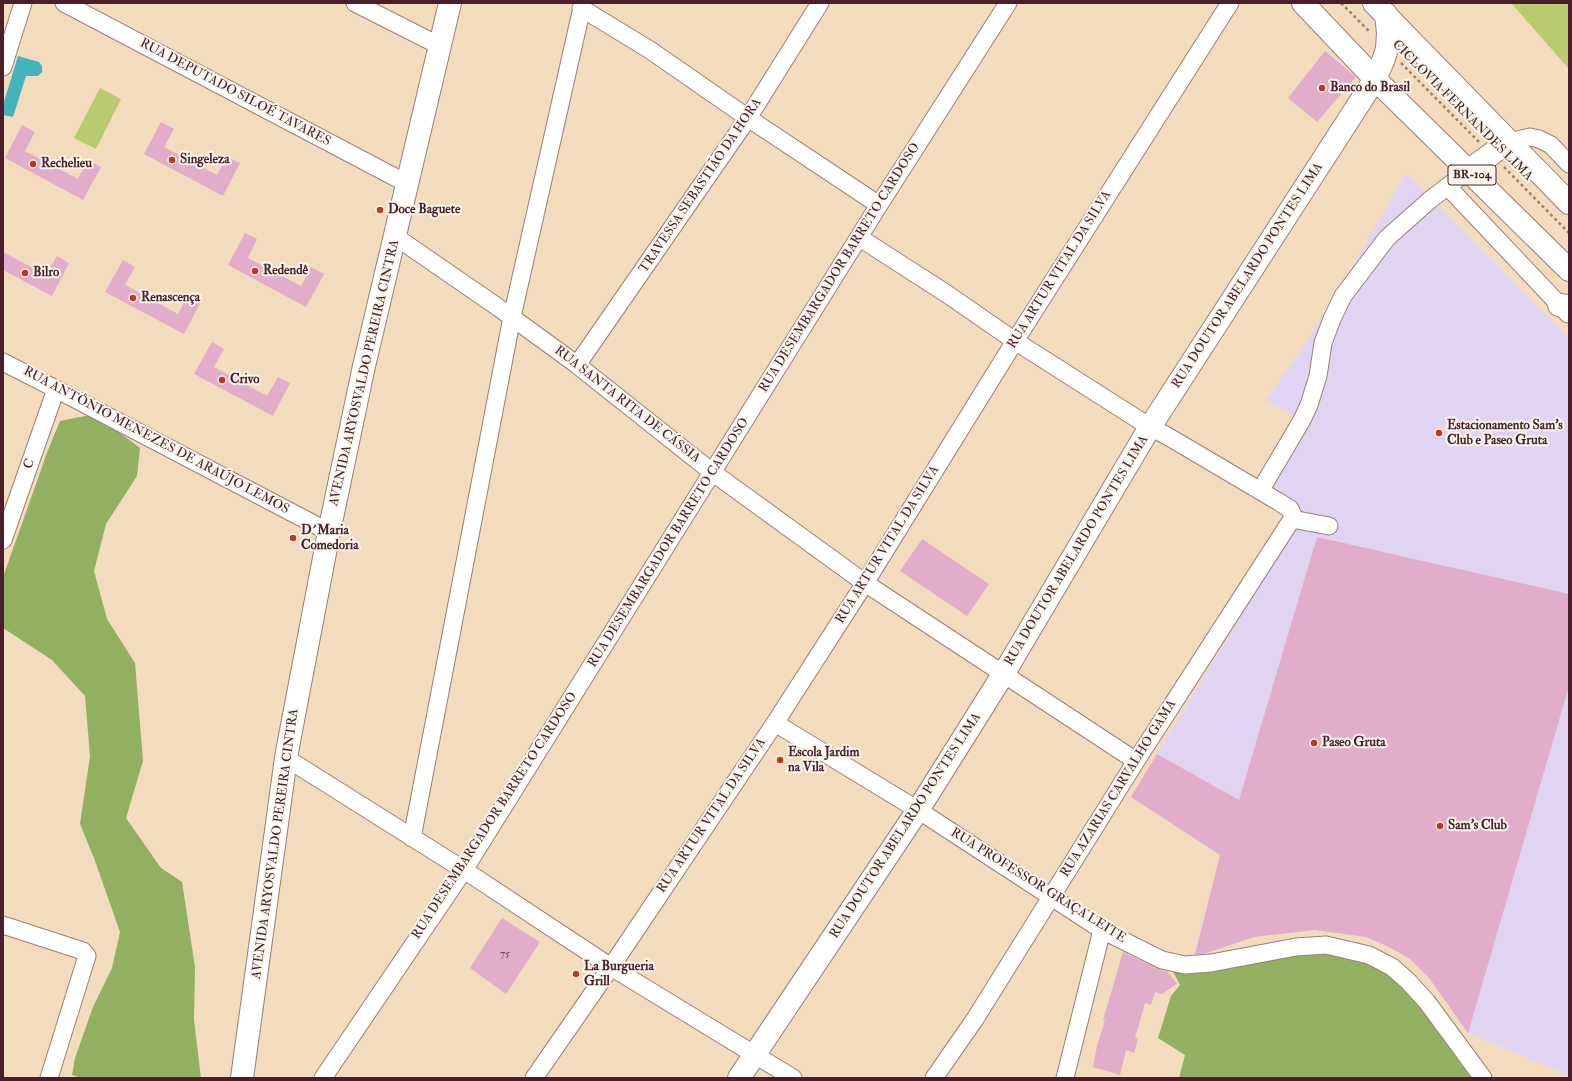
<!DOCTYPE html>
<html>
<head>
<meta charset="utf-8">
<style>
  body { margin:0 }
  #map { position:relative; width:1572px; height:1081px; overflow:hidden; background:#f3dcbe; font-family:"IM FELL Double Pica",serif }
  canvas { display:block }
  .frame { position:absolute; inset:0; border:4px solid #4a1f2b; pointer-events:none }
</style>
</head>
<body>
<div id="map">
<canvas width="1572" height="1081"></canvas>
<div class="frame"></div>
</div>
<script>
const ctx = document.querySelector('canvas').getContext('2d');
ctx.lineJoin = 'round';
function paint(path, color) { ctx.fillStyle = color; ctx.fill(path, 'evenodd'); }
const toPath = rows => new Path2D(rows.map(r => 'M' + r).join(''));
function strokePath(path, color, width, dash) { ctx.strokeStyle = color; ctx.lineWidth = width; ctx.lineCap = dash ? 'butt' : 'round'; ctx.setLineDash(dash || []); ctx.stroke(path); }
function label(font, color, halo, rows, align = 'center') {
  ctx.font = font + ' "IM FELL Double Pica",serif'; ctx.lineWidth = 4; ctx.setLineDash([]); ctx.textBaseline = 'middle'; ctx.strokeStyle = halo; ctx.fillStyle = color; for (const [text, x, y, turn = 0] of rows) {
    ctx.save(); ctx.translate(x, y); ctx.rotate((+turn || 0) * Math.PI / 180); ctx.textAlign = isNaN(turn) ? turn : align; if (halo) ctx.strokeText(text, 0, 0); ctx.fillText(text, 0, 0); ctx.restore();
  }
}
const built = toPath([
  [1406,173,1569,338,1569,1076,1468,1033,1429,978,1410,959,1387,946,1366,937,1315,930,1254,937,1194,957,1220,855,1131,797,1291,533,1279,492,1258,476,1297,418,1265,400,1301,350,1337,293]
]);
const green = toPath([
  [1511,3,1569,3,1569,69],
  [100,88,121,99,96,149,74,138]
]);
const forest = toPath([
  [95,414,140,448,137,476,106,524,94,571,107,619,135,663,143,761,126,818,161,868,182,882,195,967,194,1020,201,1078,81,1078,72,1075,75,1058,93,1007,112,968,120,932,94,858,80,824,90,756,85,696,52,660,3,628,3,577,48,450,60,421],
  [1331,949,1377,964,1416,995,1462,1066,1474,1078,1179,1078,1185,1055,1158,1038,1171,996,1180,985,1172,970]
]);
const water = toPath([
  [18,56,39,62,42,66,42,72,38,76,26,76,13,117,3,115,3,105]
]);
const building = toPath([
  [1325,51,1356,77,1317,122,1288,98],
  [161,122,174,129,164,147,217,175,227,157,240,163,223,196,144,154],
  [22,125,35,132,25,151,78,179,88,160,101,167,83,200,5,158],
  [245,233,257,239,248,258,301,286,311,267,324,274,306,307,228,265],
  [3,252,46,275,57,256,69,263,52,296,3,270],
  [123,260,135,267,125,285,178,314,188,295,201,302,184,334,105,292],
  [212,342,224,349,214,367,267,396,278,377,290,383,273,416,194,374],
  [1317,537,1569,594,1569,686,1468,1033,1429,978,1410,959,1387,946,1366,937,1315,930,1254,937,1203,954,1195,954,1220,855,1131,797,1157,754,1239,800],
  [922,539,989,584,967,616,900,571],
  [502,918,540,942,506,994,470,968],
  [1123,952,1158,969,1168,972,1177,984,1162,994,1155,992,1151,1005,1145,1003,1135,1038,1138,1039,1134,1053,1126,1050,1120,1075,1093,1067,1097,1046,1105,1020,1103,1020]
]);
const path = toPath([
  [1341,3,1369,31],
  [1401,63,1479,142],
  [1504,167,1569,233]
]);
const minor = toPath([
  [64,3,406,183],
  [355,3,440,46],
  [581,8,650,50,748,118,879,205],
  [3,67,23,3],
  [1508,142,1530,137,1539,139,1551,145,1569,164],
  [1448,187,1568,314],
  [396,237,499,308,576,364,712,472,865,583,1136,761],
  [860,238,947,294,1015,341,1150,427,1169,437,1279,502,1290,509,1292,513,1292,519],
  [3,362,56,389,329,532],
  [577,365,748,118,820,3],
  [1260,491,1302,420,1309,405,1318,376,1323,343,1332,319,1343,296,1387,238,1431,199,1468,171],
  [1292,519,1329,526],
  [3,540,56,389],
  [775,723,918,810,1102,930,1162,960,1185,965,1211,963,1296,947,1326,945,1369,955,1392,967,1408,981,1427,1002,1483,1078],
  [286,758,464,870,611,967,793,1078],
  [412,838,512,317,583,3],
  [3,925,83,951,87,956,49,1078],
  [323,1078,464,870,879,205,1008,3],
  [534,1078,611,967,775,723,865,583,1015,341,1230,3],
  [934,1078,975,1019,1136,761,1292,519],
  [1065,1078,1102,930]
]);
const major = toPath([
  [242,1078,286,758,290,736,329,532,364,366,450,3],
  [739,1078,918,810,1004,673,1150,427,1375,79,1383,61,1387,49,1388,33,1386,14]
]);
const highway = toPath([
  [1303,3,1375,79,1569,270],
  [1374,3,1569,203],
  [1468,171,1508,142],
  [1559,305,1569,306]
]);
const markers = [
  [1322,88,4,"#c8321e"],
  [172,160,4,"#c8321e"],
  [33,164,4,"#c8321e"],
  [380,210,4,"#c8321e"],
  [255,271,4,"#c8321e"],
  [25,273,4,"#c8321e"],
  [133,298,4,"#c8321e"],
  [222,380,4,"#c8321e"],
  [1439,433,4,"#c8321e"],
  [293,538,4,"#c8321e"],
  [1314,743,4,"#c8321e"],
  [780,760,4,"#c8321e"],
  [1440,826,4,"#c8321e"],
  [576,974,4,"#c8321e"]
];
const numberNames = [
  ["75",505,955]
];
const shields = [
  [1472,175,48]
];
const shieldNames = [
  ["BR-104",1472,175]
];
const poiNames = [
  ["Banco do Brasil",1330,88],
  ["Singeleza",180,160],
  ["Rechelieu",41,164],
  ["Doce Baguete",388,210],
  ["Redendê",263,271],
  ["Bilro",33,273],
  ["Renascença",141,298],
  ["Crivo",230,380],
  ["Estacionamento Sam's",1447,426],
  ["Club e Paseo Gruta",1447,441],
  ["D´Maria",301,531],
  ["Comedoria",301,546],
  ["Paseo Gruta",1322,743],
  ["Escola Jardim",788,753],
  ["na Vila",788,768],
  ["Sam's Club",1448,826],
  ["La Burgueria",584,967],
  ["Grill",584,982]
];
const streetNames = [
  ["RUA DEPUTADO SILOÉ TAVARES",235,93,28],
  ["CICLOVIA FERNANDES LIMA",1462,111,45],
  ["TRAVESSA SEBASTIÃO DA HORA",701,186,-56],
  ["RUA DESEMBARGADOR BARRETO CARDOSO",840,268,-58],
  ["RUA ARTUR VITAL DA SILVA",1060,270,-58],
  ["RUA DOUTOR ABELARDO PONTES LIMA",1248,276,-57],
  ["AVENIDA ARYOSVALDO PEREIRA CINTRA",365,373,-77],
  ["RUA SANTA RITA DE CÁSSIA",627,405,38],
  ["RUA ANTÔNIO MENEZES DE ARAÚJO LEMOS",156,441,28],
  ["C",30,464,-71],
  ["RUA DESEMBARGADOR BARRETO CARDOSO",669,543,-58],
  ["RUA ARTUR VITAL DA SILVA",888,545,-58],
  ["RUA DOUTOR ABELARDO PONTES LIMA",1077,551,-59],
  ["RUA AZARIAS CARVALHO GAMA",1119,789,-58],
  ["RUA DESEMBARGADOR BARRETO CARDOSO",495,816,-57],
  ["RUA ARTUR VITAL DA SILVA",712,816,-56],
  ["RUA DOUTOR ABELARDO PONTES LIMA",906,826,-57],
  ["AVENIDA ARYOSVALDO PEREIRA CINTRA",276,844,-82],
  ["RUA PROFESSOR GRAÇA LEITE",1038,886,32]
];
paint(built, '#e1d4f3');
paint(green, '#b8cc6f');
paint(forest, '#92b062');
paint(water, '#44b4bc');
paint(building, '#e1adca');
strokePath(minor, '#9e7e74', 19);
strokePath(major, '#9e7e74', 24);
strokePath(highway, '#9e7e74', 24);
strokePath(path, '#9e7e74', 2.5, [3, 3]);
strokePath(minor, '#fff', 17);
strokePath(major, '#fff', 22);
strokePath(highway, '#fff', 22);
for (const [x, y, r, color] of markers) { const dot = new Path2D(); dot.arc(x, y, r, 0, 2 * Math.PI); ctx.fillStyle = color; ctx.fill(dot); strokePath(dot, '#fbf7ec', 1.5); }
label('11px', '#704253', null, numberNames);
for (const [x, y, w] of shields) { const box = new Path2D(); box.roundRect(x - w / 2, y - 10, w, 20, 3); ctx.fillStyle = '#fbf7ec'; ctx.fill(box); strokePath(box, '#4a1f2b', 1); }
label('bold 12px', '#4a1f2b', null, shieldNames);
label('bold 13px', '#4a1f2b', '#fbf7ec', poiNames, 'left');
label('13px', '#4a1f2b', '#fbf7ec', streetNames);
</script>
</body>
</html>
